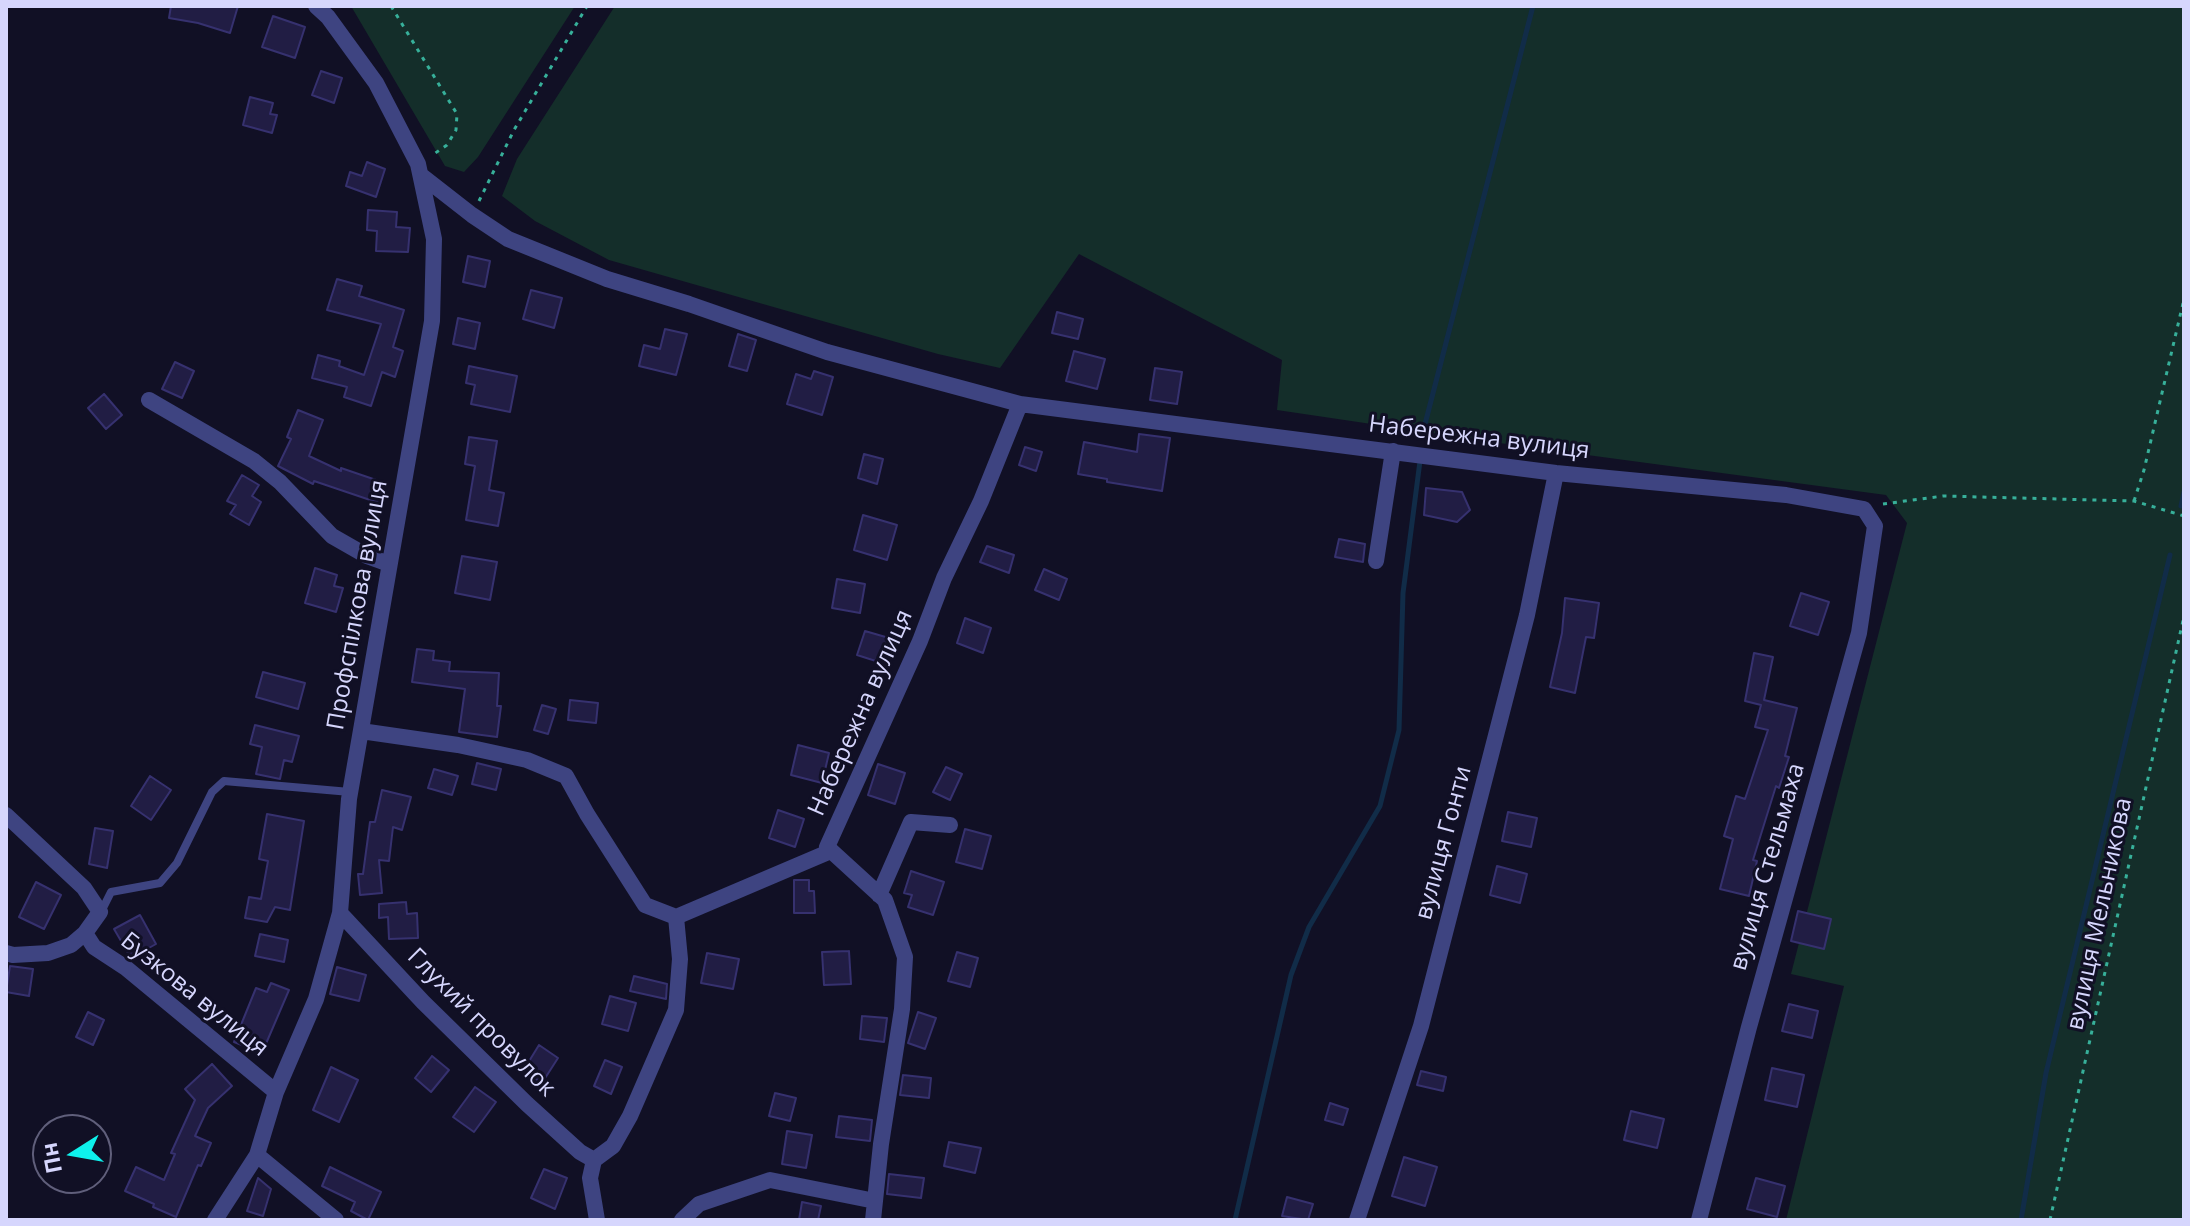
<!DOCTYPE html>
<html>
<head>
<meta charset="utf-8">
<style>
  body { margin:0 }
  #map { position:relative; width:2190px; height:1226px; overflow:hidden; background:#111025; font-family:"Open Sans",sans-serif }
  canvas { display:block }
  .frame { position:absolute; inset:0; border:8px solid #d6d6fd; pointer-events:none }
  .north { position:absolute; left:32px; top:1114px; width:80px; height:80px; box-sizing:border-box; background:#111025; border:2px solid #605f7b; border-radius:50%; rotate:259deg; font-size:22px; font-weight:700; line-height:32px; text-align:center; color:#d6d6fd }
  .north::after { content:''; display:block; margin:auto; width:28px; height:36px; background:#0ef1ec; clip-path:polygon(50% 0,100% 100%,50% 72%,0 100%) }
</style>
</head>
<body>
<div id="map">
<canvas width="2190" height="1226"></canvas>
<div class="frame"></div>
<div class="north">Пн</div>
</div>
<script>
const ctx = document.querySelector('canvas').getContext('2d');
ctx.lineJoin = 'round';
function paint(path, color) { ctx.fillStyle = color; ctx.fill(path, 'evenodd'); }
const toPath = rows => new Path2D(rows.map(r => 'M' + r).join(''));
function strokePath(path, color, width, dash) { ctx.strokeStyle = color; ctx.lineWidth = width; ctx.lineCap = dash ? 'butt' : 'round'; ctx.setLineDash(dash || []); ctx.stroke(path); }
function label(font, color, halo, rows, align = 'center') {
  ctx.font = font + ' "Open Sans",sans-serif'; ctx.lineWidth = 6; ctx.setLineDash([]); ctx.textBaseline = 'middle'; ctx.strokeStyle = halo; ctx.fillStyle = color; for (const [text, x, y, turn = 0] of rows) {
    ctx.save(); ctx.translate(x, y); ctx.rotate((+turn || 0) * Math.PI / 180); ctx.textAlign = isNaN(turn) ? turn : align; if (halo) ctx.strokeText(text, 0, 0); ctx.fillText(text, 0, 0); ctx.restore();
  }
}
const green = toPath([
  [351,6,575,6,478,157,464,172,445,166],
  [615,6,2184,6,2184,1220,1786,1220,1844,986,1791,974,1907,523,1886,495,1520,446,1277,410,1282,360,1079,254,1000,368,938,354,609,260,535,221,502,196,517,159]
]);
const stream = toPath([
  [1424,428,1533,6],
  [2181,506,2184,492],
  [1235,1220,1291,975,1309,927,1380,806,1399,730,1403,593,1420,461],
  [2021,1220,2046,1073,2170,555]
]);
const building = toPath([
  [171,6,238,6,230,33,198,23,169,18,171,6],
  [273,16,305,27,295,58,262,47,273,16],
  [321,71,342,78,334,103,312,95,321,71],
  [250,97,273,103,270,114,277,115,272,133,243,125,250,97],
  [367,162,385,169,376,197,346,186,350,172,362,176,367,162],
  [368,210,397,212,396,227,410,228,408,252,376,251,377,231,367,230,368,210],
  [468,256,490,261,485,287,463,282,468,256],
  [337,279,362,286,359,296,404,310,393,347,403,351,395,377,382,372,371,406,344,397,347,387,312,378,318,355,340,361,339,366,364,375,381,324,327,310,337,279],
  [531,290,562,298,554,328,523,319,531,290],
  [1057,312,1083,319,1078,339,1052,333,1057,312],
  [458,318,480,323,475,349,453,344,458,318],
  [665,329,687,334,676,375,639,366,644,345,660,349,665,329],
  [738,334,756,340,747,371,729,366,738,334],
  [1074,351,1105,359,1097,389,1066,381,1074,351],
  [175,362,194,371,182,398,162,389,175,362],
  [469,366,517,376,510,412,471,404,475,385,466,383,469,366],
  [1155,368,1182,372,1177,404,1150,400,1155,368],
  [814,371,833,377,822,415,787,404,796,374,811,379,814,371],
  [104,394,122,415,106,429,88,408,104,394],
  [298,410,323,420,309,456,341,471,341,468,385,483,379,503,314,481,313,484,278,466,291,439,287,437,298,410],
  [1139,434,1170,438,1162,491,1107,482,1107,479,1078,474,1084,442,1137,452,1139,434],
  [469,437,497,441,489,490,504,493,498,526,466,520,475,466,465,464,469,437],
  [1025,447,1042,452,1036,471,1019,465,1025,447],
  [864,454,883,459,877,484,858,478,864,454],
  [242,475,259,485,252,496,261,502,249,525,230,514,236,505,227,501,242,475],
  [1426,488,1462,492,1470,510,1457,522,1424,515,1426,488],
  [863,515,897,525,887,560,854,550,863,515],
  [1339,539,1365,544,1363,562,1335,557,1339,539],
  [987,546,1014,555,1009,573,980,562,987,546],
  [462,556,497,562,490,600,455,593,462,556],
  [315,568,337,575,334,586,343,588,336,612,305,603,315,568],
  [1044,569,1067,579,1059,600,1035,590,1044,569],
  [837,579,865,584,860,613,832,608,837,579],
  [1801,593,1829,602,1818,635,1790,626,1801,593],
  [1565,598,1599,603,1594,638,1586,637,1575,693,1550,687,1562,633,1565,598],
  [965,618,991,628,983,653,957,643,965,618],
  [865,631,889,638,882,663,857,655,865,631],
  [417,649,434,651,433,660,450,662,449,671,499,673,497,706,501,706,497,737,459,732,465,689,412,682,417,649],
  [1754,653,1773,657,1764,700,1797,708,1785,756,1789,757,1779,788,1776,786,1753,860,1757,861,1749,896,1720,889,1733,839,1724,836,1736,796,1745,799,1768,730,1755,727,1761,705,1745,701,1754,653],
  [263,672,305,683,298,709,256,697,263,672],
  [570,700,598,703,596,723,568,720,570,700],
  [542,705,556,709,548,734,534,730,542,705],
  [255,725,299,736,292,762,284,760,280,779,256,774,262,747,250,744,255,725],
  [798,745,829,753,822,783,791,775,798,745],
  [477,763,501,769,496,790,472,784,477,763],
  [878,764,905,773,895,804,868,795,878,764],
  [946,767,962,774,950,800,933,792,946,767],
  [434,769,458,776,452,795,428,788,434,769],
  [150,776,171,790,151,820,131,806,150,776],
  [382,790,411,797,402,830,393,827,389,861,379,860,382,893,360,895,358,874,363,874,370,822,375,822,382,790],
  [778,810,804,819,795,847,769,838,778,810],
  [1508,812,1537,818,1531,847,1502,841,1508,812],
  [267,814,304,821,290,910,275,907,267,922,245,918,249,897,261,899,268,861,259,859,267,814],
  [95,828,113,831,107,868,89,864,95,828],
  [965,829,991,836,982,869,956,862,965,829],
  [1497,866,1527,874,1520,903,1490,895,1497,866],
  [911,871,944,882,933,915,908,907,912,895,904,893,911,871],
  [794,880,809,880,809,891,814,891,815,913,794,913,794,880],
  [36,882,61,895,44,929,19,917,36,882],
  [406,902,407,914,417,913,418,938,389,939,388,917,379,918,379,904,406,902],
  [1798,911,1831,919,1824,949,1791,941,1798,911],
  [140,915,156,944,131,958,114,929,140,915],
  [260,934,288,940,284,962,255,956,260,934],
  [849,951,851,984,824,985,822,952,849,951],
  [957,952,978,958,970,987,948,981,957,952],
  [707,953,739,959,733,989,701,983,707,953],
  [10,966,33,969,29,996,6,992,10,966],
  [337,967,366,975,359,1001,330,994,337,967],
  [634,976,667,984,666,999,630,991,634,976],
  [271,983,289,990,262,1053,234,1042,256,988,267,992,271,983],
  [610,996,636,1003,628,1031,602,1024,610,996],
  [1789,1004,1818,1011,1812,1038,1782,1031,1789,1004],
  [88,1012,104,1020,93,1045,76,1037,88,1012],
  [918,1012,936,1018,925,1049,908,1043,918,1012],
  [862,1016,887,1018,884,1042,860,1039,862,1016],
  [539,1045,558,1058,542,1083,523,1071,539,1045],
  [432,1056,449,1070,431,1092,415,1078,432,1056],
  [605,1060,622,1067,611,1094,594,1086,605,1060],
  [212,1064,232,1086,208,1108,195,1136,211,1143,201,1166,198,1165,176,1217,153,1207,154,1204,125,1191,136,1167,164,1180,175,1154,171,1153,195,1100,185,1089,212,1064],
  [331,1067,358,1080,339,1122,313,1110,331,1067],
  [1772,1068,1804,1075,1797,1107,1765,1100,1772,1068],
  [1421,1071,1446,1077,1443,1091,1417,1085,1421,1071],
  [903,1075,931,1078,929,1098,900,1095,903,1075],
  [475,1087,496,1102,474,1132,453,1117,475,1087],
  [775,1093,796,1098,790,1121,769,1116,775,1093],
  [1330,1103,1348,1109,1343,1125,1325,1120,1330,1103],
  [1631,1111,1664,1119,1657,1148,1624,1140,1631,1111],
  [839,1116,872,1120,870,1141,836,1137,839,1116],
  [787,1131,812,1135,806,1168,782,1164,787,1131],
  [949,1142,981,1148,975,1173,944,1166,949,1142],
  [1404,1157,1437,1167,1425,1206,1392,1196,1404,1157],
  [330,1167,381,1192,368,1220,351,1211,355,1202,322,1186,330,1167],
  [544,1169,567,1178,555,1209,531,1198,544,1169],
  [889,1174,924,1178,921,1198,887,1194,889,1174],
  [258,1178,271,1189,263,1216,247,1211,258,1178],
  [1756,1178,1785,1186,1777,1217,1747,1209,1756,1178],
  [1287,1197,1313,1204,1308,1220,1282,1216,1287,1197],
  [802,1202,821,1206,818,1220,799,1220,802,1202]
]);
const path = toPath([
  [391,6,457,114,456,130,447,145,431,156],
  [479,201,514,130,587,6],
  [2134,501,2144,470,2184,299],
  [1883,504,1943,496,2134,501,2184,516],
  [2050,1220,2184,616]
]);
const lane = toPath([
  [101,912,111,892,160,883,177,863,212,792,224,781,350,792]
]);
const street = toPath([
  [422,176,472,215,508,239,607,279,689,304,827,352,1020,404,1556,473,1786,495,1864,509,1875,526,1859,633,1749,1027,1699,1220],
  [149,400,254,461,280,482,332,536,367,556,389,564],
  [1376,561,1393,451],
  [361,731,458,745,527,760,566,776,587,814,645,905,676,917],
  [6,815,84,888,100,912,85,933,94,947,126,968,276,1092],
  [879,895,911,822,950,825],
  [340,913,423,1002,527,1104,580,1152,594,1160,590,1178,597,1220],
  [6,953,13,955,48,953,71,945,85,933],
  [257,1155,336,1220],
  [594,1160,613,1146,630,1116,676,1010,680,959,676,917,831,851],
  [215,1220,257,1155,276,1092,316,999,340,913,349,799,432,321,434,239,418,164,376,83,328,17,316,6],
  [682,1220,699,1204,770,1180,875,1201],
  [873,1220,881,1144,902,1009,905,957,885,900,827,847,920,641,944,578,981,501,1020,404],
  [1357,1220,1421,1026,1527,615,1556,473]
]);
const streetNames = [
  ["Набережна вулиця",1479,438,7],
  ["Профспілкова вулиця",358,605,-80],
  ["Набережна вулиця",861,713,-66],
  ["вулиця Гонти",1444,843,-75],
  ["вулиця Стельмаха",1768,867,-74],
  ["вулиця Мельникова",2100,914,-78],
  ["Бузкова вулиця",194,995,39],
  ["Глухий провулок",481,1023,45]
];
paint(green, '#142e2a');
strokePath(stream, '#112c48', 5);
paint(building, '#211d44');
strokePath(building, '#36316f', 2);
strokePath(path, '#37b09a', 3, [4, 6]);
strokePath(lane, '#3e4481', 8);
strokePath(street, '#3e4481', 16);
label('24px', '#d6d6fd', '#111025', streetNames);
</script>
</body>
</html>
